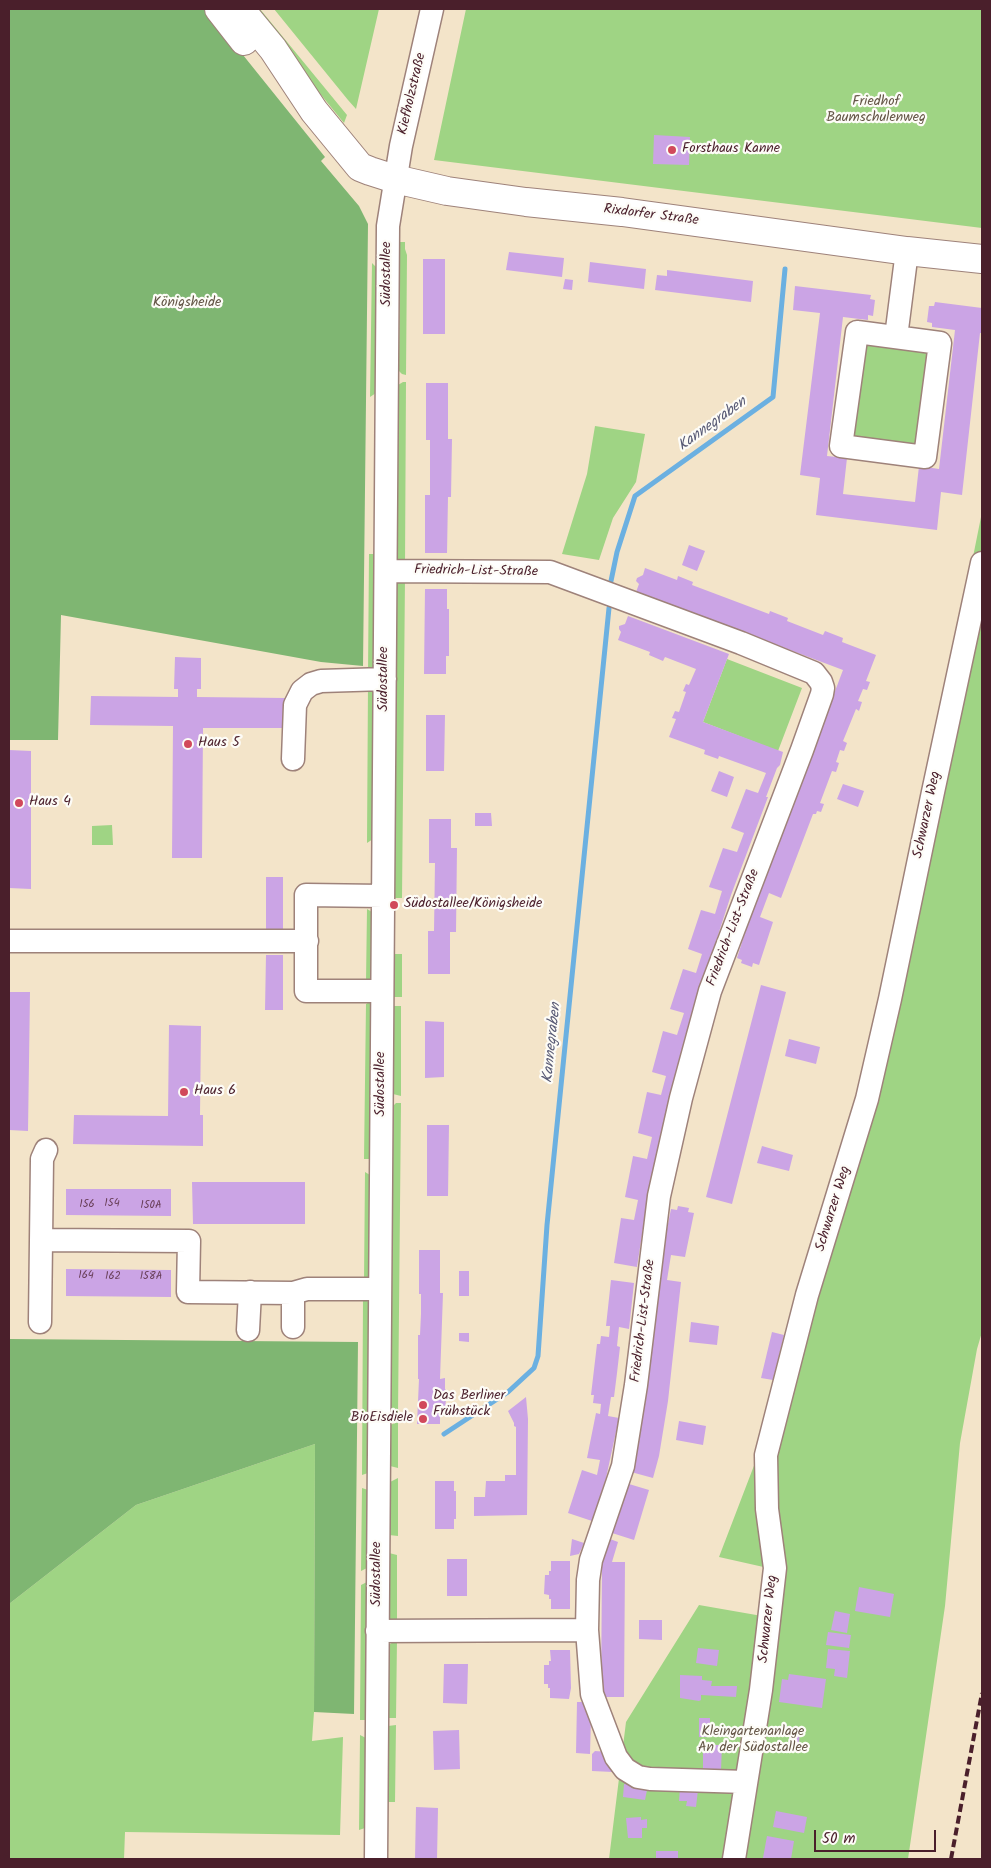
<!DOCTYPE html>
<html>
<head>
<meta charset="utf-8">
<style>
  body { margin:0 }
  #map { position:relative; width:991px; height:1868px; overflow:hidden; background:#f3e4c9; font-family:Kalam,sans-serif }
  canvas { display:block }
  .frame { position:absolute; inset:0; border:10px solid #4a1f2b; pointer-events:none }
  .scale { position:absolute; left:814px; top:1830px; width:122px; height:22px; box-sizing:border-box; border:2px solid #4a1f2b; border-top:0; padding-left:6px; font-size:15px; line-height:18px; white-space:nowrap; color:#4a1f2b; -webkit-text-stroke:4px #fdfcf7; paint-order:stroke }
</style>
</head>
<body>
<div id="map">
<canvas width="991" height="1868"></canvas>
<div class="frame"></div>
<div class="scale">50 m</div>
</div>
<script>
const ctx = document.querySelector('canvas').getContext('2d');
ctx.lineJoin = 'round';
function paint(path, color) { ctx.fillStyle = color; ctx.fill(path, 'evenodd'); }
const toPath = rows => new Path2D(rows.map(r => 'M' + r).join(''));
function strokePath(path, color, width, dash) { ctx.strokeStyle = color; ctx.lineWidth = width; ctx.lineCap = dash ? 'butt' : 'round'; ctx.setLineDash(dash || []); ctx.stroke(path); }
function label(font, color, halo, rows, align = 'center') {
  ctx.font = font + ' Kalam,sans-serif'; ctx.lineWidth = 4.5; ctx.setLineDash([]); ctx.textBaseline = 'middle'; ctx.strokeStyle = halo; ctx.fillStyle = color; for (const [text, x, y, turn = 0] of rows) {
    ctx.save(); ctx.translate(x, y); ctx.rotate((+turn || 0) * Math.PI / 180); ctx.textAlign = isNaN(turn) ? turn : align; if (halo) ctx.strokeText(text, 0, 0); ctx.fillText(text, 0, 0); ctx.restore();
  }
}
const green = toPath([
  [251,9,260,9,347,115,344,123],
  [274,9,379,9,356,109,348,100],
  [466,9,982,9,982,228,434,160],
  [400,242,405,242,405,249,407,255,406,375,402,374,399,371],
  [372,263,377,268,376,393,370,397],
  [865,339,929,347,917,446,853,437],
  [403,382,406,382,405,565,397,561,398,385],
  [595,426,645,434,636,482,613,518,599,560,562,554,587,474],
  [982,512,982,1332,977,1349,960,1443,945,1606,908,1859,609,1859,626,1722,699,1605,762,1616,768,1568,719,1557,755,1463,886,991],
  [369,554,375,554,374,670,368,674],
  [405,578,402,898,394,898,397,581],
  [727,659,802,688,778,751,703,722],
  [368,684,374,687,373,839,367,843],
  [112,825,113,845,92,845,92,826],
  [367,909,372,912,371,979,366,982],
  [394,954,402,954,402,997,394,997],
  [371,1001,370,1159,364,1159,366,1004],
  [394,1006,401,1006,401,1096,393,1094],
  [396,1103,401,1103,398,1414,390,1414,393,1106],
  [365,1172,370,1175,369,1279,364,1282],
  [363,1299,369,1302,368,1473,362,1475],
  [398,1422,398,1468,390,1466,390,1425],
  [315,1444,314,1712,312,1741,343,1737,340,1835,125,1832,124,1859,9,1859,9,1604,136,1505],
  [398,1478,398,1536,389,1535,390,1482],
  [362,1488,368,1490,367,1568,361,1571],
  [389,1553,397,1555,397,1625,389,1618],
  [367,1582,366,1720,360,1720,361,1585],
  [397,1639,396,1718,388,1718,389,1645],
  [396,1725,395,1802,387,1802,388,1726],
  [360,1735,366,1738,365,1828,359,1830]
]);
const forest = toPath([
  [9,9,206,9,325,157,321,161,359,206,368,224,363,666,321,662,61,615,58,740,9,740],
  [9,1339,358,1342,354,1714,314,1712,315,1444,136,1505,9,1604]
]);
const stream = toPath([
  [611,581,617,552,635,496,773,397,785,269],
  [444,1434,508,1392,534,1368,538,1356,547,1225,609,608]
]);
const building = toPath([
  [654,135,690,137,689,165,653,164],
  [509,252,564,258,562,277,506,270],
  [423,259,445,259,445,334,423,334],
  [590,262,646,269,644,289,588,282],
  [667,270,753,281,751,302,655,290,657,275,667,276],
  [565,279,573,280,572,290,563,289],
  [795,286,871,295,870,299,875,300,873,316,868,315,868,320,843,317,827,456,847,458,843,494,915,502,919,466,939,469,955,330,932,327,932,323,927,322,929,306,934,306,935,302,982,308,982,333,980,333,962,495,941,492,937,530,816,515,820,478,800,475,820,313,793,310],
  [426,383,448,383,448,439,452,439,451,497,448,497,447,553,425,553,425,495,430,495,430,440,426,440],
  [689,545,705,551,697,571,682,565],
  [645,568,677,580,678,576,693,582,692,585,769,614,770,611,788,618,787,621,823,635,825,631,843,638,842,642,876,655,866,681,870,682,867,690,863,689,858,701,862,702,859,711,856,709,843,741,847,743,844,751,840,750,836,762,839,763,836,772,832,771,820,803,824,804,821,812,817,811,816,814,813,814,781,898,769,893,760,917,773,922,759,965,753,963,752,967,741,963,742,960,737,958,751,914,843,670,636,592,639,584,636,581,637,578,643,575],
  [425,589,447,589,447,609,449,609,449,656,446,656,446,674,424,674],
  [628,616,729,654,703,722,783,752,780,765,777,768,766,797,768,797,731,895,685,1037,675,1078,647,1202,637,1267,614,1263,621,1218,634,1220,638,1200,625,1197,633,1156,647,1159,652,1137,638,1133,647,1092,661,1095,666,1076,652,1072,663,1031,677,1035,684,1013,670,1009,683,969,696,973,702,954,688,949,701,910,715,914,722,891,709,887,723,848,737,852,744,833,731,828,746,789,758,793,766,773,719,756,718,759,704,754,705,750,669,737,676,719,672,718,675,711,679,712,686,692,683,691,686,684,689,685,696,669,665,657,663,661,649,655,650,652,618,640,621,632,619,629,619,626,625,624],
  [175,657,201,658,201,689,197,689,197,697,285,698,285,728,203,728,202,858,172,858,173,726,90,725,91,696,178,697,178,689,174,689],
  [426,715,445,715,444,771,426,771],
  [9,750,31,751,31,889,9,888],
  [719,771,734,777,727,797,711,791],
  [843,784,864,791,858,807,837,799],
  [475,813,491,813,492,826,475,826],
  [429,819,451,819,451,848,457,848,456,932,450,932,450,974,428,974,428,931,434,931,435,863,429,863],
  [266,877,283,877,283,930,266,930],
  [266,955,283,955,283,1010,265,1010],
  [761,985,786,992,732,1204,706,1197],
  [9,992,30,992,28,1131,9,1130],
  [425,1021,444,1022,444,1077,425,1078],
  [169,1025,201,1026,200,1115,203,1115,203,1146,73,1144,74,1115,168,1116],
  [789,1039,820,1047,816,1064,785,1056],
  [427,1125,449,1125,448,1196,427,1196],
  [762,1146,793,1155,789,1171,757,1163],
  [192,1182,305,1182,305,1224,193,1224],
  [66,1189,171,1189,171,1216,66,1215],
  [678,1206,689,1208,688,1212,694,1213,685,1257,671,1255,667,1280,681,1282,668,1401,659,1456,653,1478,631,1472,662,1254,671,1209,677,1210],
  [419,1250,440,1250,440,1293,443,1293,440,1379,445,1378,445,1389,449,1393,446,1396,445,1415,440,1415,440,1424,417,1424,419,1379,418,1379,418,1335,420,1335,421,1314,421,1294,419,1294],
  [66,1269,171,1270,171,1297,66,1296],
  [459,1271,469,1271,469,1296,459,1296],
  [611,1280,634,1283,629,1329,619,1327,617,1346,620,1347,617,1373,614,1397,611,1397,608,1416,619,1418,606,1478,592,1521,568,1513,582,1470,597,1475,600,1460,587,1458,596,1413,600,1414,601,1404,593,1403,594,1395,591,1395,597,1344,600,1344,601,1336,609,1337,610,1326,606,1326],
  [691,1322,719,1326,717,1345,689,1342],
  [772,1332,784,1335,773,1380,761,1378],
  [459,1333,469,1333,469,1342,459,1341],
  [526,1397,528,1419,527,1515,474,1516,474,1497,485,1497,486,1481,505,1481,505,1475,516,1475,516,1427,514,1426,514,1423,508,1411],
  [679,1421,706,1426,703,1445,676,1440],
  [435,1481,454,1481,454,1491,456,1491,456,1519,454,1519,454,1529,435,1529],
  [629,1484,649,1490,634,1540,612,1533],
  [572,1539,584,1543,579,1554,570,1556],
  [610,1539,618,1542,612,1562,625,1562,624,1697,601,1697,602,1562],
  [447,1559,467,1559,467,1596,447,1596],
  [551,1561,570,1561,570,1609,551,1609,551,1599,549,1599,549,1595,544,1594,545,1575,549,1575,549,1571,551,1571],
  [859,1587,894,1594,890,1617,855,1611],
  [835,1611,850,1614,847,1633,831,1630],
  [639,1620,662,1620,662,1640,639,1639],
  [828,1632,851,1635,849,1648,826,1645],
  [698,1648,719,1650,717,1666,696,1663],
  [828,1649,850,1651,847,1678,834,1676,835,1669,826,1668],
  [550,1650,570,1650,571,1688,569,1699,550,1698,550,1688,548,1688,548,1684,544,1684,544,1665,549,1665,549,1661,551,1661],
  [444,1664,468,1664,467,1704,443,1703],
  [789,1674,826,1679,822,1708,779,1702,782,1679,788,1680],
  [680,1675,702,1676,702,1680,712,1681,711,1686,737,1686,736,1697,701,1695,701,1700,699,1701,680,1698],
  [577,1702,593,1702,591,1717,590,1754,576,1753],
  [699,1718,710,1718,710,1737,699,1737],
  [459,1730,460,1769,434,1770,433,1731],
  [790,1733,800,1734,798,1748,788,1747],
  [703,1745,722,1745,721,1770,703,1770],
  [595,1751,608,1752,612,1764,613,1772,592,1771,592,1754],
  [624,1784,632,1785,631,1788,647,1790,645,1800,623,1797],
  [680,1788,698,1790,696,1807,686,1806,687,1801,679,1801],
  [416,1807,438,1808,437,1859,415,1859],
  [776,1811,807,1817,804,1833,773,1827],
  [641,1817,641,1820,647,1819,647,1828,642,1828,642,1838,628,1838,626,1818],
  [767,1836,794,1841,791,1859,763,1858],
  [656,1851,678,1851,678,1859,656,1859]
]);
const minor = toPath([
  [857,332,940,343,925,457,841,446,857,332],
  [896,337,907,251],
  [293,759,295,705,302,691,311,684,321,681,385,679],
  [9,941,307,941],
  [382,991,306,991,306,895,383,896],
  [41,1240,189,1241,188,1292,293,1293,307,1289,380,1289],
  [293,1293,293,1327],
  [40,1322,42,1159,46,1150],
  [248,1330,250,1292],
  [587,1630,592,1694,616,1757,625,1769,638,1777,650,1779,746,1782],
  [377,1631,587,1630,588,1580,591,1560,623,1466,636,1385,659,1196,681,1098,710,991,802,750,822,694,823,688,821,682,814,673,741,643,550,572,386,571],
  [376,1859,388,226,401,146,432,9],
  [734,1859,761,1690,775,1568,767,1509,766,1455,807,1295,867,1099,890,999,933,792,982,563]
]);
const major = toPath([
  [219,9,244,41],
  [240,9,273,49,314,111,360,167,370,171,395,179,447,191,526,202,622,212,907,251,982,259]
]);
const rail = toPath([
  [951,1859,982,1693]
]);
const markers = [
  [672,150,5,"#d1495b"],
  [188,744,5,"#d1495b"],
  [19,803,5,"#d1495b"],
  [394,905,5,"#d1495b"],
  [184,1092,5,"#d1495b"],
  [423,1405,5,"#d1495b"],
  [423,1419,5,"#d1495b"]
];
const numberNames = [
  ["154",112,1204],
  ["156",87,1205],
  ["150A",151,1206],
  ["164",86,1276],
  ["162",113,1277],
  ["158A",151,1277]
];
const streetNames = [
  ["Kiefholzstraße",413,94,-77],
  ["Rixdorfer Straße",651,216,7],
  ["Südostallee",388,274,-90],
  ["Friedrich-List-Straße",476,572,1],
  ["Südostallee",385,679,-90],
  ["Schwarzer Weg",928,815,-78],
  ["Friedrich-List-Straße",734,928,-69],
  ["Südostallee",382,1084,-90],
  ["Schwarzer Weg",834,1209,-73],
  ["Friedrich-List-Straße",644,1321,-83],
  ["Südostallee",378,1574,-90],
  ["Schwarzer Weg",769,1619,-84]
];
const parkNames = [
  ["Friedhof",876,103],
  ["Baumschulenweg",876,119],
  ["Königsheide",187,304],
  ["Kleingartenanlage",753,1733],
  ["An der Südostallee",753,1749]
];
const poiNames = [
  ["Forsthaus Kanne",682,150],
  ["Haus 5",198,744],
  ["Haus 4",29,803],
  ["Südostallee/Königsheide",404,905],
  ["Haus 6",194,1092],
  ["Das Berliner",433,1397],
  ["Frühstück",433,1413],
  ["BioEisdiele",413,1419,"right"]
];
const waterNames = [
  ["Kannegraben",713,425,-36],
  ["Kannegraben",553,1043,-84]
];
paint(green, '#9fd484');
paint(forest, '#7fb672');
strokePath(stream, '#6bb0e1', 5);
paint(building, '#cba4e5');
strokePath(minor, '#9e827a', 25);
strokePath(major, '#9e827a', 30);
strokePath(minor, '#fff', 22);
strokePath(major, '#fff', 28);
strokePath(rail, '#4a1f2b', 4, [8, 4]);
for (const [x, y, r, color] of markers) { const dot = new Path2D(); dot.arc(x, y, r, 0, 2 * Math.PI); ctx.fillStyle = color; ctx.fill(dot); strokePath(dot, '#fdfcf7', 2); }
label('11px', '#6a405a', null, numberNames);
label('14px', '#4a1f2b', '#fdfcf7', streetNames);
label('14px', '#645546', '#fdfcf7', parkNames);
label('14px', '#4a1f2b', '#fdfcf7', poiNames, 'left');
label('italic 15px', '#575974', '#fdfcf7', waterNames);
</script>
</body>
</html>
